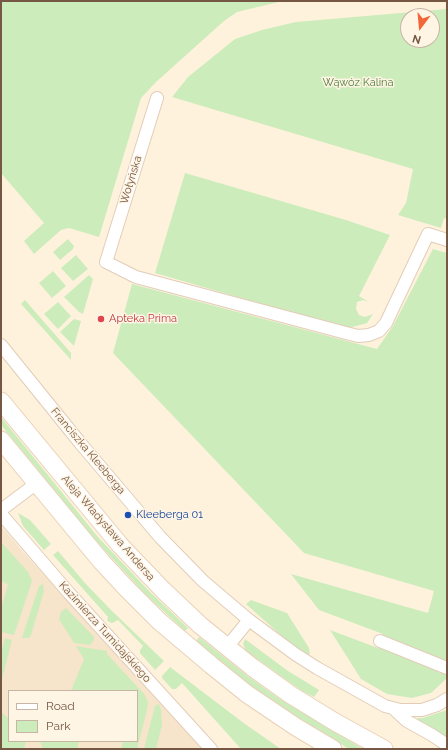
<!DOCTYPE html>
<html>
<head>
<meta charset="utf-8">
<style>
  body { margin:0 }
  #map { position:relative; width:448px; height:750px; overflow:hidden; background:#fef2dd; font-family:Raleway,sans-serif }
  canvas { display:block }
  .frame { position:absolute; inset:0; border:2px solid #755744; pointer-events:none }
  .legend { position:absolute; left:8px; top:690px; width:130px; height:52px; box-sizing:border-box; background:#fff5e5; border:1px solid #c8b6a5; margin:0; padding:5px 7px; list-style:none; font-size:12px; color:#755744 }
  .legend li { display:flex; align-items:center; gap:8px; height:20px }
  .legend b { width:20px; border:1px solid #c8b6a5 }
  .north { position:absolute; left:400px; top:8px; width:40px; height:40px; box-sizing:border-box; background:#fff5e5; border:1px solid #c8b6a5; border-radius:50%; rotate:196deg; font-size:11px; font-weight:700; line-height:16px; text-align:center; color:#755744 }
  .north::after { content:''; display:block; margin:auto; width:14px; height:18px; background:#f26738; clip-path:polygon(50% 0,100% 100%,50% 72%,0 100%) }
</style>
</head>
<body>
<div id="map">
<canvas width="448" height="750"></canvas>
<div class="frame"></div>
<ul class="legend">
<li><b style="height:5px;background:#fff"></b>Road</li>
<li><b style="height:11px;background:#cdecbb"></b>Park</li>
</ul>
<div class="north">N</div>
</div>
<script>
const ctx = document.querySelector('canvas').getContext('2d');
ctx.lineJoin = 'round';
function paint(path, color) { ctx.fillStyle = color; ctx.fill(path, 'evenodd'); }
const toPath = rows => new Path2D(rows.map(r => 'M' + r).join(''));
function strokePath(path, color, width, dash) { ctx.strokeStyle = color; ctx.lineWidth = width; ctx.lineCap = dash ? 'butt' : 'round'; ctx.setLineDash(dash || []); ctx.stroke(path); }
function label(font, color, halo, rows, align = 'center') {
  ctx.font = font + ' Raleway,sans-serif'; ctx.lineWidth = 3; ctx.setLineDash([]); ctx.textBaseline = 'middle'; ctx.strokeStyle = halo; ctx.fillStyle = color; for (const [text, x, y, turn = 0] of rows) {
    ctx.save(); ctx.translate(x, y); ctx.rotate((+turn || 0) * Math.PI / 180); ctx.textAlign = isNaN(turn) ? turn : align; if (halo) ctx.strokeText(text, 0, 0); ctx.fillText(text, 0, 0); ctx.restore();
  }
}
const residential = toPath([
  [1,526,25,554,132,669,203,749,1,749],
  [9,691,137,691,137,741,9,741]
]);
const green = toPath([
  [1,1,283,1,237,12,224,21,156,82,141,98,99,237,69,228,61,230,34,254,24,241,44,223,1,173],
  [447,9,447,219,444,218,441,228,398,215,406,203,413,169,172,97,188,77,235,39,262,30,296,22],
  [408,16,432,16,432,40,408,40],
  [185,173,346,220,390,235,359,296,369,302,363,300,357,302,356,309,359,315,365,317,373,314,367,323,349,328,317,320,155,273],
  [68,239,74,246,73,249,60,260,53,252],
  [433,249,447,253,447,678,431,693,412,698,387,694,361,679,330,630,378,648,383,634,319,610,291,574,428,613,434,591,304,553,113,353,132,284,377,349,393,326],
  [76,255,88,269,73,281,61,268],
  [53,271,66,286,52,298,39,283],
  [89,275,93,279,83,314,79,312,64,297],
  [25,300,71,353,71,360,21,304],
  [58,302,71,316,58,329,44,314],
  [74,319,81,321,74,346,60,332],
  [1,417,98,537,150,592,188,628,185,631,146,595,95,540,1,425],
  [18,513,30,520,51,544,44,550,23,526],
  [1,542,28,572,32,581,14,635,1,632,1,609,8,584,1,581],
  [58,551,85,583,111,610,164,661,155,670,140,653,140,650,143,646,118,620,112,623,107,621,108,617,53,555],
  [43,584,44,591,31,635,29,638,22,638,39,586],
  [251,600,287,613,309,648,310,654,302,654,246,604],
  [66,608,94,637,94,640,90,645,74,643,59,619,61,612],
  [199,637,249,677,280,699,363,749,349,749,297,718,250,685,196,641],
  [5,638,12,640,1,683,1,653],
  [245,639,288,671,319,690,314,697,302,691,246,651,243,644],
  [76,646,107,651,107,654,144,694,148,702,147,710,137,749,121,749,123,741,137,741,137,691,71,691,84,659],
  [170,667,245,724,281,749,241,749,182,683,176,689,172,689,162,678,162,676],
  [159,704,161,710,162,725,156,749,144,749,155,706],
  [447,710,447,738,417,721,418,718,423,718],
  [1,712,9,719,9,741,26,741,24,749,1,749],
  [40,741,79,741,77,749,43,749]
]);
const minor = toPath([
  [157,98,106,262,136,277,346,333,358,336,369,335,379,331,386,323,428,234,447,240],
  [1,345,81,444,160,537,203,581,249,620,295,654,317,668,385,706,400,710,422,710,437,705,447,699],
  [1,510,37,483],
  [1,514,69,593,211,749],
  [380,641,447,668],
  [227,647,249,620],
  [393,708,407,721,432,735,447,745]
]);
const secondary = toPath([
  [1,401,120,545,163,590,200,625,252,667,291,695,335,722,384,749],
  [1,440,101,561,126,588,159,621,211,665,247,694,296,727,333,749]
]);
const markers = [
  [101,319,4,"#e0444e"],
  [128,515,4,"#1a4fb4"]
];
const parkNames = [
  ["Wąwóz Kalina",358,83]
];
const streetNames = [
  ["Wołyńska",131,180,-73],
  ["Franciszka Kleeberga",88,451,50],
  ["Aleja Władysława Andersa",108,528,49],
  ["Kazimierza Tumidajskiego",105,632,48]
];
const healthNames = [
  ["Apteka Prima",109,319]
];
const transitNames = [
  ["Kleeberga 01",136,515]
];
paint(residential, '#f6e4cb');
paint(green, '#cdecbb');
strokePath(minor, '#e2cdb9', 14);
strokePath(secondary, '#ead1b8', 19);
strokePath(minor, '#fff', 12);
strokePath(secondary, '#fff', 17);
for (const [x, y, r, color] of markers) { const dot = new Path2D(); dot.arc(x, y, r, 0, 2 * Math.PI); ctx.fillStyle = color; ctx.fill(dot); strokePath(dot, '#fff5e5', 1.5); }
label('11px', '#4c7c3b', '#fff5e5', parkNames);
label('11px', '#755744', '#fff5e5', streetNames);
label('11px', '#be3a42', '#fff5e5', healthNames, 'left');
label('11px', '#164399', '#fff5e5', transitNames, 'left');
</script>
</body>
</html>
